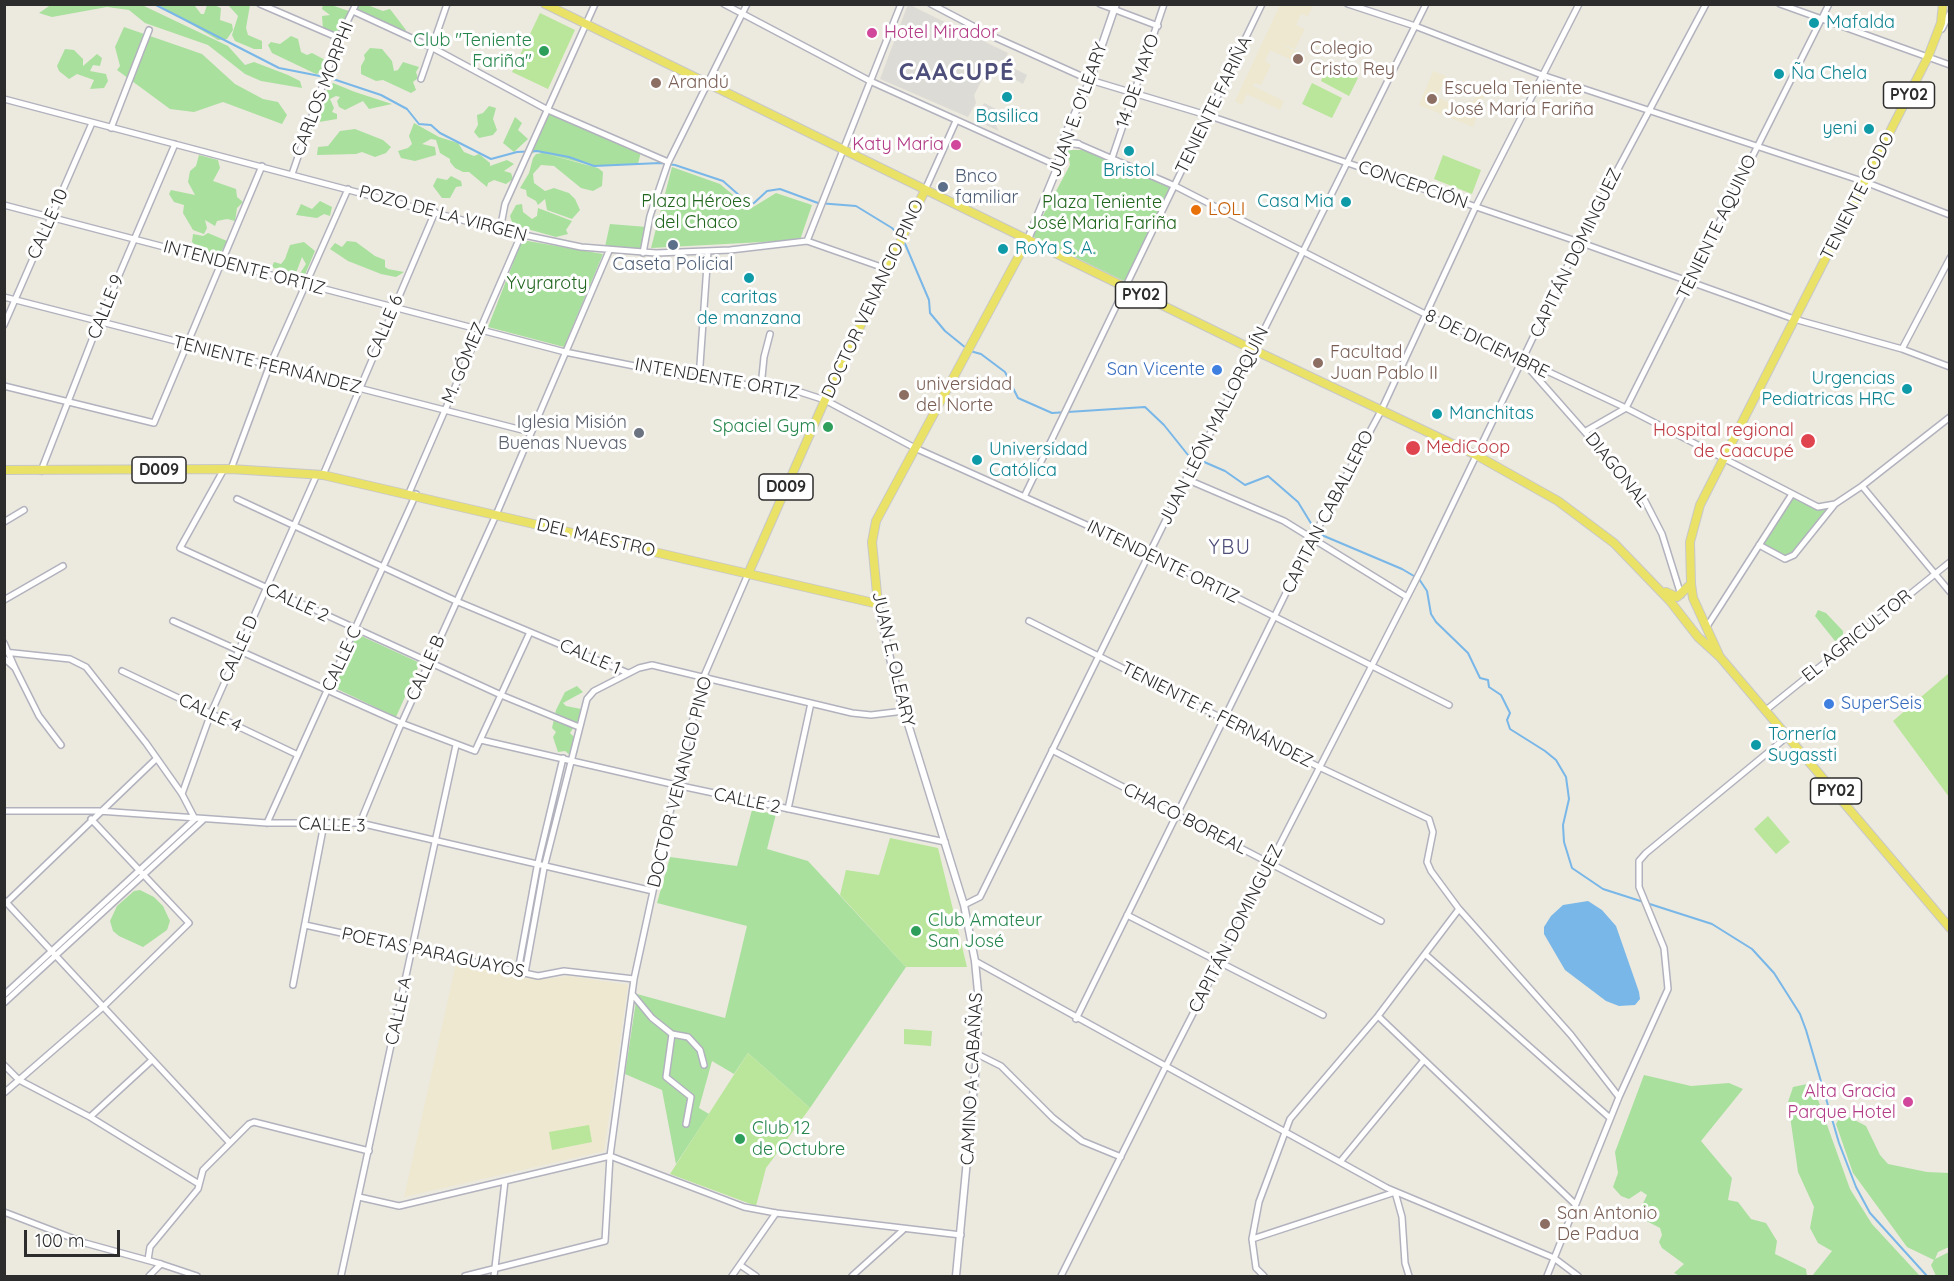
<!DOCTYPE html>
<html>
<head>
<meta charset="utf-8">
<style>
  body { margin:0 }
  #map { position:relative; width:1954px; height:1281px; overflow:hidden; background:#ece9df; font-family:Quicksand,sans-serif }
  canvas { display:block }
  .frame { position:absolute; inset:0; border:6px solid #2c2c2c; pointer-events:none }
  .scale { position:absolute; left:24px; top:1230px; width:96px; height:27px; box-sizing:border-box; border:3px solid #2c2c2c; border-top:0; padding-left:8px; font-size:18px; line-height:21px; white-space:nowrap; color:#2c2c2c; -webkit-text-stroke:4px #fff; paint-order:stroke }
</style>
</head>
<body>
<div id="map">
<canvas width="1954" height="1281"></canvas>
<div class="frame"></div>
<div class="scale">100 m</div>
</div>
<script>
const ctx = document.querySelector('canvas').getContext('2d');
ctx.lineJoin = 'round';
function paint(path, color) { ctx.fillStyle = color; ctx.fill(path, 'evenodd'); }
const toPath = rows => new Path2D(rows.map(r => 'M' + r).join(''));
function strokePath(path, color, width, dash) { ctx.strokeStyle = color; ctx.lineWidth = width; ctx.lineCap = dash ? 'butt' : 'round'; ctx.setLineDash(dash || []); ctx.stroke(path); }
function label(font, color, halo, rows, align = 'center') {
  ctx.font = font + ' Quicksand,sans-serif'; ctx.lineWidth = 6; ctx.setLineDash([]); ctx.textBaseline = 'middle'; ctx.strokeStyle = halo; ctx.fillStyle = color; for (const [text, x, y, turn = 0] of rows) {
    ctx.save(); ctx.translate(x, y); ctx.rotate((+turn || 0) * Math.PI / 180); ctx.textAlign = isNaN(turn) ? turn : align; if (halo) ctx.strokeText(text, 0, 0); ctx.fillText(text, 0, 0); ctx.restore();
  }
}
const education = toPath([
  [1280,5,1313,6,1308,16,1301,14,1296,25,1305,29,1295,49,1279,43,1307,57,1303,65,1270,50,1265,61,1271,65,1261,85,1255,83,1253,86,1284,101,1280,110,1247,94,1242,105,1235,101],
  [1433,71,1446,76,1437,97,1466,109,1469,101,1473,102,1480,85,1487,88,1473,127,1419,105],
  [456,963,545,979,570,976,628,985,604,1151,404,1197]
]);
const green = toPath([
  [52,4,142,5,228,46,245,65,254,62,288,75,300,81,302,88,261,81,245,74,208,45,145,23,129,10,107,7,52,17,39,13],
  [354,4,370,6,383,11,390,9,406,30,403,34,389,24,356,10],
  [159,5,195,6,201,14,204,14,207,5,214,5,221,8,220,20,232,24,233,30,227,39,218,40],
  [228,5,250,5,246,28,248,35,262,41,262,49,254,49,235,41,232,35,238,16],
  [323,5,331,5,349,11,346,21,336,35,323,29,322,16,330,15,322,9],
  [124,27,202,54,235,84,263,99,278,102,287,115,282,124,223,102,194,112,170,109,117,70,120,66,115,47],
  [291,36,298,39,301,52,307,55,312,53,329,62,323,72,316,74,272,53,268,45,271,42,280,44],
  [370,48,382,49,392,61,394,71,398,70,403,62,419,67,416,72,418,78,413,82,416,90,411,93,383,80,376,81,361,74,361,66,365,59,364,55],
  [65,49,74,50,83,59,83,66,97,54,102,58,100,66,93,65,90,71,106,74,108,81,104,88,90,89,94,80,77,74,69,79,59,71,57,66],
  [333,83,355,92,392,104,369,109,363,101,345,110,339,107,337,101,340,97,336,96,330,99,334,108,332,112,337,114,337,119,319,122,321,98],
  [489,106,496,108,493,119,497,130,493,135,479,138,474,132,478,125,477,115,483,113],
  [548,110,641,152,638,164,594,166,543,153,598,168,603,172,602,186,593,191,581,188,554,166,541,165,533,174,534,183,545,191,554,188,569,193,575,199,580,210,572,219,547,210,545,199,538,205,536,201,527,196,526,190,520,188,529,173,533,158,536,154,542,153,536,151,527,157],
  [515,117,522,123,518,130,528,139,514,152,503,143],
  [414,123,439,137,458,143,464,152,474,156,479,154,490,163,490,166,507,160,514,164,504,171,511,173,513,179,506,184,494,180,488,183,487,187,469,172,463,172,455,168,450,162,450,159,440,153,436,140,431,139,422,144,435,147,436,155,415,161,401,158,398,151,408,148,412,144,409,136],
  [355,129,383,140,391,147,386,153,375,157,362,152,356,154,317,155,318,147,328,146,340,131],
  [1063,150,1084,150,1171,188,1126,282,1032,236,1070,165,1069,159,1061,157],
  [199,155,218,160,220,168,213,181,236,189,237,197,243,202,237,208,235,221,227,219,217,221,215,226,205,220,207,228,204,234,193,230,183,213,184,205,174,202,169,194,171,190,195,195,188,182,190,171,196,166],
  [672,167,720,184,750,209,776,193,812,205,800,240,651,248],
  [451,176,461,181,462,186,456,187,450,198,442,198,433,186,437,178,447,180],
  [320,201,332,207,330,216,324,214,317,218,296,215,301,204,312,209],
  [522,204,523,212,532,219,537,216,538,208,572,221,566,230,568,234,556,237,513,225,510,216,516,205],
  [610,224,647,227,643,253,604,251],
  [208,233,227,241,219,256,199,248,192,242,193,234,203,236],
  [522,240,603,254,564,347,488,327],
  [347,241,356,242,375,256,385,260,385,267,388,269,404,272,396,277,381,274,348,261,330,249,335,243,342,247],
  [304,242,315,251,304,277,299,275,306,264,302,257,296,273,292,274,272,267,274,262,281,264,285,259,290,245],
  [1792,494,1818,507,1835,504,1794,555,1785,559,1759,545],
  [1818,610,1826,613,1843,631,1843,639,1835,641,1815,616],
  [357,634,420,663,396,717,333,687],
  [577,686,583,692,563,703,566,706,581,709,582,714,570,733,578,741,578,752,571,756,565,751,558,752,553,737,556,732,552,728,556,710,565,692],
  [752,810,776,814,767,849,808,861,906,967,810,1108,748,1053,734,1074,712,1061,699,1108,709,1114,676,1164,662,1090,625,1074,637,994,725,1018,747,926,657,903,670,857,737,866],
  [140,890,154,897,163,906,170,921,167,930,143,947,119,936,113,931,110,921,117,906,134,891],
  [1644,1075,1691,1086,1729,1083,1743,1089,1701,1141,1732,1178,1728,1200,1738,1202,1751,1219,1766,1223,1777,1241,1775,1254,1806,1269,1807,1276,1680,1276,1674,1273,1684,1264,1662,1248,1659,1242,1662,1235,1660,1228,1637,1216,1647,1195,1641,1191,1629,1199,1621,1196,1613,1187,1618,1173,1615,1152],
  [1812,1083,1850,1189,1872,1224,1920,1276,1812,1276,1832,1251,1818,1243,1810,1228,1814,1207,1798,1172,1788,1102,1793,1087],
  [1847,1116,1866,1126,1880,1155,1888,1164,1927,1172,1949,1173,1949,1247,1938,1252,1935,1259,1949,1252,1949,1276,1936,1276,1931,1265,1934,1260,1907,1247,1853,1173,1836,1124,1840,1117]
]);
const pitch = toPath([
  [540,13,575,30,548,89,512,72],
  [1329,63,1358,78,1349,96,1321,81],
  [1312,83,1342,98,1332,118,1302,104],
  [1443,155,1481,170,1472,194,1434,179],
  [1949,673,1949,797,1893,721],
  [1768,816,1790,842,1776,854,1754,829],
  [890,838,938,848,967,967,906,967,840,895,846,870,879,875],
  [904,1029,932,1031,931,1046,904,1044],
  [748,1053,810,1108,766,1168,756,1206,670,1174],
  [589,1125,592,1142,552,1150,549,1132]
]);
const plaza = toPath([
  [908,4,1008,53,1003,63,1027,75,1023,84,1000,71,999,67,1003,63,996,60,988,69,974,95,976,103,968,117,880,79],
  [984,103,1004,113,996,126,999,131,975,120]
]);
const water = toPath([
  [1588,901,1602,910,1616,926,1639,992,1640,999,1635,1005,1619,1006,1606,1001,1565,970,1544,934,1544,927,1551,916,1563,905]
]);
const stream = toPath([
  [154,4,279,68,330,78,381,95,407,109,419,124,431,125,440,133,491,159,517,152,537,151,569,157,594,166,660,163,675,165,723,181,749,204,754,203,767,191,780,189,818,203,856,206,892,228,899,235],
  [903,239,929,300,930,313,945,331,966,348],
  [970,351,981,354,1005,372,1018,398,1052,413,1145,407,1164,425,1188,455,1225,471,1245,485,1268,476,1298,502,1312,525,1324,536,1402,569,1419,579,1427,591,1431,614,1436,622,1468,653,1480,678,1488,680,1489,687,1501,695,1510,713,1507,720,1510,729,1545,751,1556,760,1566,777,1569,799,1563,825,1564,842,1572,868,1603,889,1712,924,1752,949,1774,973,1800,1014,1806,1030,1839,1143,1856,1187,1870,1213,1927,1276]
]);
const minor = toPath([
  [260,4,339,38],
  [724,4,870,81,1058,166],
  [931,4,992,36,1090,80,1210,116,1579,242,1794,319,1902,349,1950,367],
  [1100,4,1158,26],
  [1348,4,1415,26,1542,75,1865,182,1950,215],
  [1780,4,1950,65],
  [353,11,431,47,548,110,668,162],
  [1942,29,1950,13],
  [421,79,447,4],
  [4,99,500,230,581,247,656,253,730,250,807,241,887,269],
  [111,128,149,30],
  [1078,144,1175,186,1425,314,1626,408,1818,507,1835,504,1862,486,1950,417],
  [1112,158,1164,4],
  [292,174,339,38,356,4],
  [925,190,956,121],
  [4,205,565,352,699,379,797,391,825,400,915,448,1149,553,1449,705],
  [500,230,505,204,595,4],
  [807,241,901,4],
  [643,253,650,216,668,163,747,4],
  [4,297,530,432],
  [4,325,92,123],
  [1902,349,1950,258],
  [1525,364,1644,499,1662,534,1681,595],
  [699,379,708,251],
  [4,386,154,423,262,166],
  [761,387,764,357,770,334],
  [1586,431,1626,408,1829,4],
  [224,469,180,548,501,695,579,727],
  [231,469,269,367,348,189],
  [41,471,99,322,175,144],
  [323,475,435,212],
  [1186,479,1284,521,1407,597],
  [1862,486,1950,592],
  [409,493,521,235],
  [1024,497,1262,4],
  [237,499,456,601,628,673],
  [4,522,24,510],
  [1759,545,1785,559,1794,555,1835,504],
  [4,600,63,566],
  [173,621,401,723,475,751,530,632],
  [1029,621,1319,767,1429,819,1433,832,1427,862,1431,871,1459,909,1571,1035,1619,1097,1547,1276],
  [1706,628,1792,494],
  [4,643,15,668,4,658],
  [4,652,70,659,86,667,146,743,182,794,195,819],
  [15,668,39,716,61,745],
  [122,671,298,755],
  [1766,710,1950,562],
  [481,740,676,785,945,842],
  [1052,750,1381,921],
  [182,794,211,713,317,474],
  [788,809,811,703],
  [4,811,99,811,267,823,360,823,653,891],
  [267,823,416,494],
  [360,823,398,731,496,515,609,251],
  [4,900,229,1142],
  [6,903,156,759],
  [964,905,980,897,1186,479,1254,350,1426,4],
  [1127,915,1323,1015],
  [305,925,538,976,564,971,634,979],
  [1425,954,1610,1118],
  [975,961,1387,1188,1554,1258,1578,1276],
  [518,971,537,867,563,758],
  [525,973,544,868,587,699,594,691,639,668,652,665,852,713,871,715,904,711],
  [293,985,324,824],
  [4,995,195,819],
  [633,995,652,1018,672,1034,666,1077,691,1097,686,1124],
  [4,1003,203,820],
  [1378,1016,1575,1204],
  [1076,1019,1319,526,1381,411,1476,206,1579,4],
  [672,1034,688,1037,700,1050,704,1065],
  [977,1054,1001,1066,1053,1118,1082,1141,1121,1157],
  [4,1065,19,1080,90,1117,199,1184],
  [4,1093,103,1007,189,923,91,819],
  [1619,1097,1668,989,1664,948,1639,887,1639,861,1646,853,1788,736],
  [90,1117,152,1060],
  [1340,1162,1424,1060],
  [359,1197,399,1206,610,1156,744,1207,776,1213,961,1235],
  [4,1212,85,1243,161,1264,197,1276],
  [1252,1239,1395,1192,1402,1217,1405,1263,1409,1276],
  [148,1260,150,1247,198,1189,203,1170,249,1124,254,1122,369,1151],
  [740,1265,756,1276],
  [149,1276,161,1264],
  [341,1276,456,745],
  [465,1276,605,1241,610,1156,634,979,676,785,704,676,748,574],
  [494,1276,505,1181],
  [732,1276,776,1213],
  [852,1276,903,1230],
  [1061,1276,1165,1068,1421,570,1579,242,1706,4],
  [1264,1276,1256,1268,1252,1239,1259,1202,1290,1119,1378,1016,1459,909]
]);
const tertiary = toPath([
  [1062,142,1078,144],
  [1028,239,1058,166,1062,142,1090,80,1116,4],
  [878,604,896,685,964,905,975,961,978,992,977,1054,956,1276]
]);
const primary = toPath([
  [545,4,1254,350,1476,455,1558,501,1614,543,1670,601,1698,637,1720,657,1950,928],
  [4,470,231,469,323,475,878,604,872,542,876,521,1028,239],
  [748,574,825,400,925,190],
  [1666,592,1677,597,1691,584],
  [1719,655,1693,598,1691,584,1690,542,1700,505,1928,57,1941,23,1943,4]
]);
const markers = [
  [1814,23,6,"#0f9aa8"],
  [872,33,6,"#d1479c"],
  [544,51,6,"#2e9e5b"],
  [1298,59,6,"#8d6e63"],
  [1779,74,6,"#0f9aa8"],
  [656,83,6,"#8d6e63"],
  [1007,97,6,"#0f9aa8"],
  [1432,99,6,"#8d6e63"],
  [1869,129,6,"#0f9aa8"],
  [956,145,6,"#d1479c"],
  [1129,151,6,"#0f9aa8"],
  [943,187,6,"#5c6f8a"],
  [1346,202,6,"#0f9aa8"],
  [1196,210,6,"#e8710a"],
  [673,245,6,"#5c6f8a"],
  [1003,249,6,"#0f9aa8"],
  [749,278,6,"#0f9aa8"],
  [1318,363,6,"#8d6e63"],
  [1217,370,6,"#3f7fe0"],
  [1907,389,6,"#0f9aa8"],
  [904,395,6,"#8d6e63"],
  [1437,414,6,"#0f9aa8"],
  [828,427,6,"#2e9e5b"],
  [639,433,6,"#6b7280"],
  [1808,441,8,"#e0444e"],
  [1413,448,8,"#e0444e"],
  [977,460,6,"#0f9aa8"],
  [1829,704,6,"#3f7fe0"],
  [1756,745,6,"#0f9aa8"],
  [916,931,6,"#2e9e5b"],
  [1908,1102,6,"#d1479c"],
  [740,1139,6,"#2e9e5b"],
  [1545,1224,6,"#8d6e63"]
];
const shields = [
  [1909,95,51],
  [1141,295,51],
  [159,470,54],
  [786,487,54],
  [1836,791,51]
];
const shieldNames = [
  ["PY02",1909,95],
  ["PY02",1141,295],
  ["D009",159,470],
  ["D009",786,487],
  ["PY02",1836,791]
];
const cultureNames = [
  ["Mafalda",1826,23],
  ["Ña Chela",1791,74],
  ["Basilica",1007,117,"center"],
  ["yeni",1857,129,"right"],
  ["Bristol",1129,171,"center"],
  ["Casa Mia",1334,202,"right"],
  ["RoYa S. A.",1015,249],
  ["caritas",749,298,"center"],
  ["de manzana",749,319,"center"],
  ["Urgencias",1895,379,"right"],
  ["Pediatricas HRC",1895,400,"right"],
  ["Manchitas",1449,414],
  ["Universidad",989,450],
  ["Católica",989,471],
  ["Tornería",1768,735],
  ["Sugassti",1768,756]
];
const hotelNames = [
  ["Hotel Mirador",884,33,"left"],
  ["Katy Maria",944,145],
  ["Alta Gracia",1896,1092],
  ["Parque Hotel",1896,1113]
];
const leisureNames = [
  ["Club \"Teniente",532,41],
  ["Fariña\"",532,62],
  ["Spaciel Gym",816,427],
  ["Club Amateur",928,921,"left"],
  ["San José",928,942,"left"],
  ["Club 12",752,1129,"left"],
  ["de Octubre",752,1150,"left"]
];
const educationNames = [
  ["Colegio",1310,49],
  ["Cristo Rey",1310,70],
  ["Arandú",668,83],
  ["Escuela Teniente",1444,89],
  ["José Maria Fariña",1444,110],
  ["Facultad",1330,353],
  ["Juan Pablo II",1330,374],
  ["universidad",916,385],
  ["del Norte",916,406],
  ["San Antonio",1557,1214],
  ["De Padua",1557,1235]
];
const streetNames = [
  ["14 DE MAYO",1138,81,-71],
  ["CARLOS MORPHI",323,89,-69],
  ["TENIENTE FARIÑA",1214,105,-64],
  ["JUAN E. O'LEARY",1078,110,-70],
  ["CONCEPCIÓN",1413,185,19],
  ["TENIENTE GODO",1858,196,-63],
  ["POZO DE LA VIRGEN",443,214,15],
  ["CALLE 10",48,224,-66],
  ["TENIENTE AQUINO",1717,227,-64],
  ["CAPITÁN DOMINGUEZ",1576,253,-64],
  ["INTENDENTE ORTIZ",244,268,15],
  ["DOCTOR VENANCIO PINO",873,299,-65],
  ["CALLE 9",106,307,-68],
  ["CALLE 6",385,327,-67],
  ["8 DE DICIEMBRE",1487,344,26],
  ["M. GÓMEZ",464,363,-67],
  ["TENIENTE FERNÁNDEZ",267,365,14],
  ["INTENDENTE ORTIZ",717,379,10],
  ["JUAN LEÓN MALLORQUÍN",1214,426,-63],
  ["DIAGONAL",1617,470,51],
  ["CAPITAN CABALLERO",1328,512,-63],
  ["DEL MAESTRO",596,538,13],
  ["INTENDENTE ORTIZ",1163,562,26],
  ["CALLE 2",297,603,25],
  ["EL AGRICULTOR",1857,636,-39],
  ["CALLE D",239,649,-66],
  ["CALLE 1",590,657,23],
  ["CALLE C",342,659,-65],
  ["JUAN E. OLEARY",893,659,77],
  ["CALLE B",426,668,-66],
  ["CALLE 4",210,713,25],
  ["TENIENTE F. FERNÁNDEZ",1217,715,27],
  ["DOCTOR VENANCIO PINO",680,782,-76],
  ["CALLE 2",747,801,12],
  ["CHACO BOREAL",1185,819,27],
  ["CALLE 3",332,825,2],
  ["CAPITÁN DOMINGUEZ",1236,929,-63],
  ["POETAS PARAGUAYOS",433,953,12],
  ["CALLE A",399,1011,-78],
  ["CAMINO A CABAÑAS",972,1079,-87]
];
const serviceNames = [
  ["Bnco",955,177],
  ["familiar",955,198],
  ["Caseta Policial",673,265,"center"]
];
const parkNames = [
  ["Plaza Héroes",696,202],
  ["del Chaco",696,223],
  ["Plaza Teniente",1102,203],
  ["José Maria Fariña",1102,224],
  ["Yvyraroty",547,284]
];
const foodNames = [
  ["LOLI",1208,210]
];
const shopNames = [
  ["San Vicente",1205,370],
  ["SuperSeis",1841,704,"left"]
];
const worshipNames = [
  ["Iglesia Misión",627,423],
  ["Buenas Nuevas",627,444]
];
const healthNames = [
  ["Hospital regional",1794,431],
  ["de Caacupé",1794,452],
  ["MediCoop",1426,448,"left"]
];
const neighbourhoodNames = [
  ["YBU",1230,548]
];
const districtNames = [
  ["CAACUPÉ",957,73]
];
paint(education, '#ede8cf');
paint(green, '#a9e09e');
paint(pitch, '#b9e69b');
paint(plaza, '#dddbd5');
paint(water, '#78b7e8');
strokePath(stream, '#78b7e8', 2);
strokePath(minor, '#b2b2be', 8);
strokePath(tertiary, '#b2b2be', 9);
strokePath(primary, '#c8c8c8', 10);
strokePath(minor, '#fff', 5);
strokePath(tertiary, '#fff', 6);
strokePath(primary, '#e9e267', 8);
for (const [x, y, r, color] of markers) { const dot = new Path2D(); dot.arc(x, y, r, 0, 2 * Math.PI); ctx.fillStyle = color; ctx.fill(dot); strokePath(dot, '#fff', 2); }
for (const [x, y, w] of shields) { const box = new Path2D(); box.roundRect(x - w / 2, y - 13, w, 26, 4.5); ctx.fillStyle = '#fff'; ctx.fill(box); strokePath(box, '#2c2c2c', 1.5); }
label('bold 16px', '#2c2c2c', null, shieldNames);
label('18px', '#0d838f', '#fff', cultureNames, 'left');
label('18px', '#b23c85', '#fff', hotelNames, 'right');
label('18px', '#27864d', '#fff', leisureNames, 'right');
label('18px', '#785e54', '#fff', educationNames, 'left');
label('18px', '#2c2c2c', '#fff', streetNames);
label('18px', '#4e5e75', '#fff', serviceNames, 'left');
label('18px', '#21661e', '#fff', parkNames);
label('18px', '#c56008', '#fff', foodNames, 'left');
label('18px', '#366cbe', '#fff', shopNames, 'right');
label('18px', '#5b616d', '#fff', worshipNames, 'right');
label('18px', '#be3a42', '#fff', healthNames, 'right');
ctx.letterSpacing = '1.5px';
label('20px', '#4e4e7a', '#fff', neighbourhoodNames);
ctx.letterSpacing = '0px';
ctx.letterSpacing = '1.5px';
label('bold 24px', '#4e4e7a', '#fff', districtNames);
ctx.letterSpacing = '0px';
</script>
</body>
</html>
